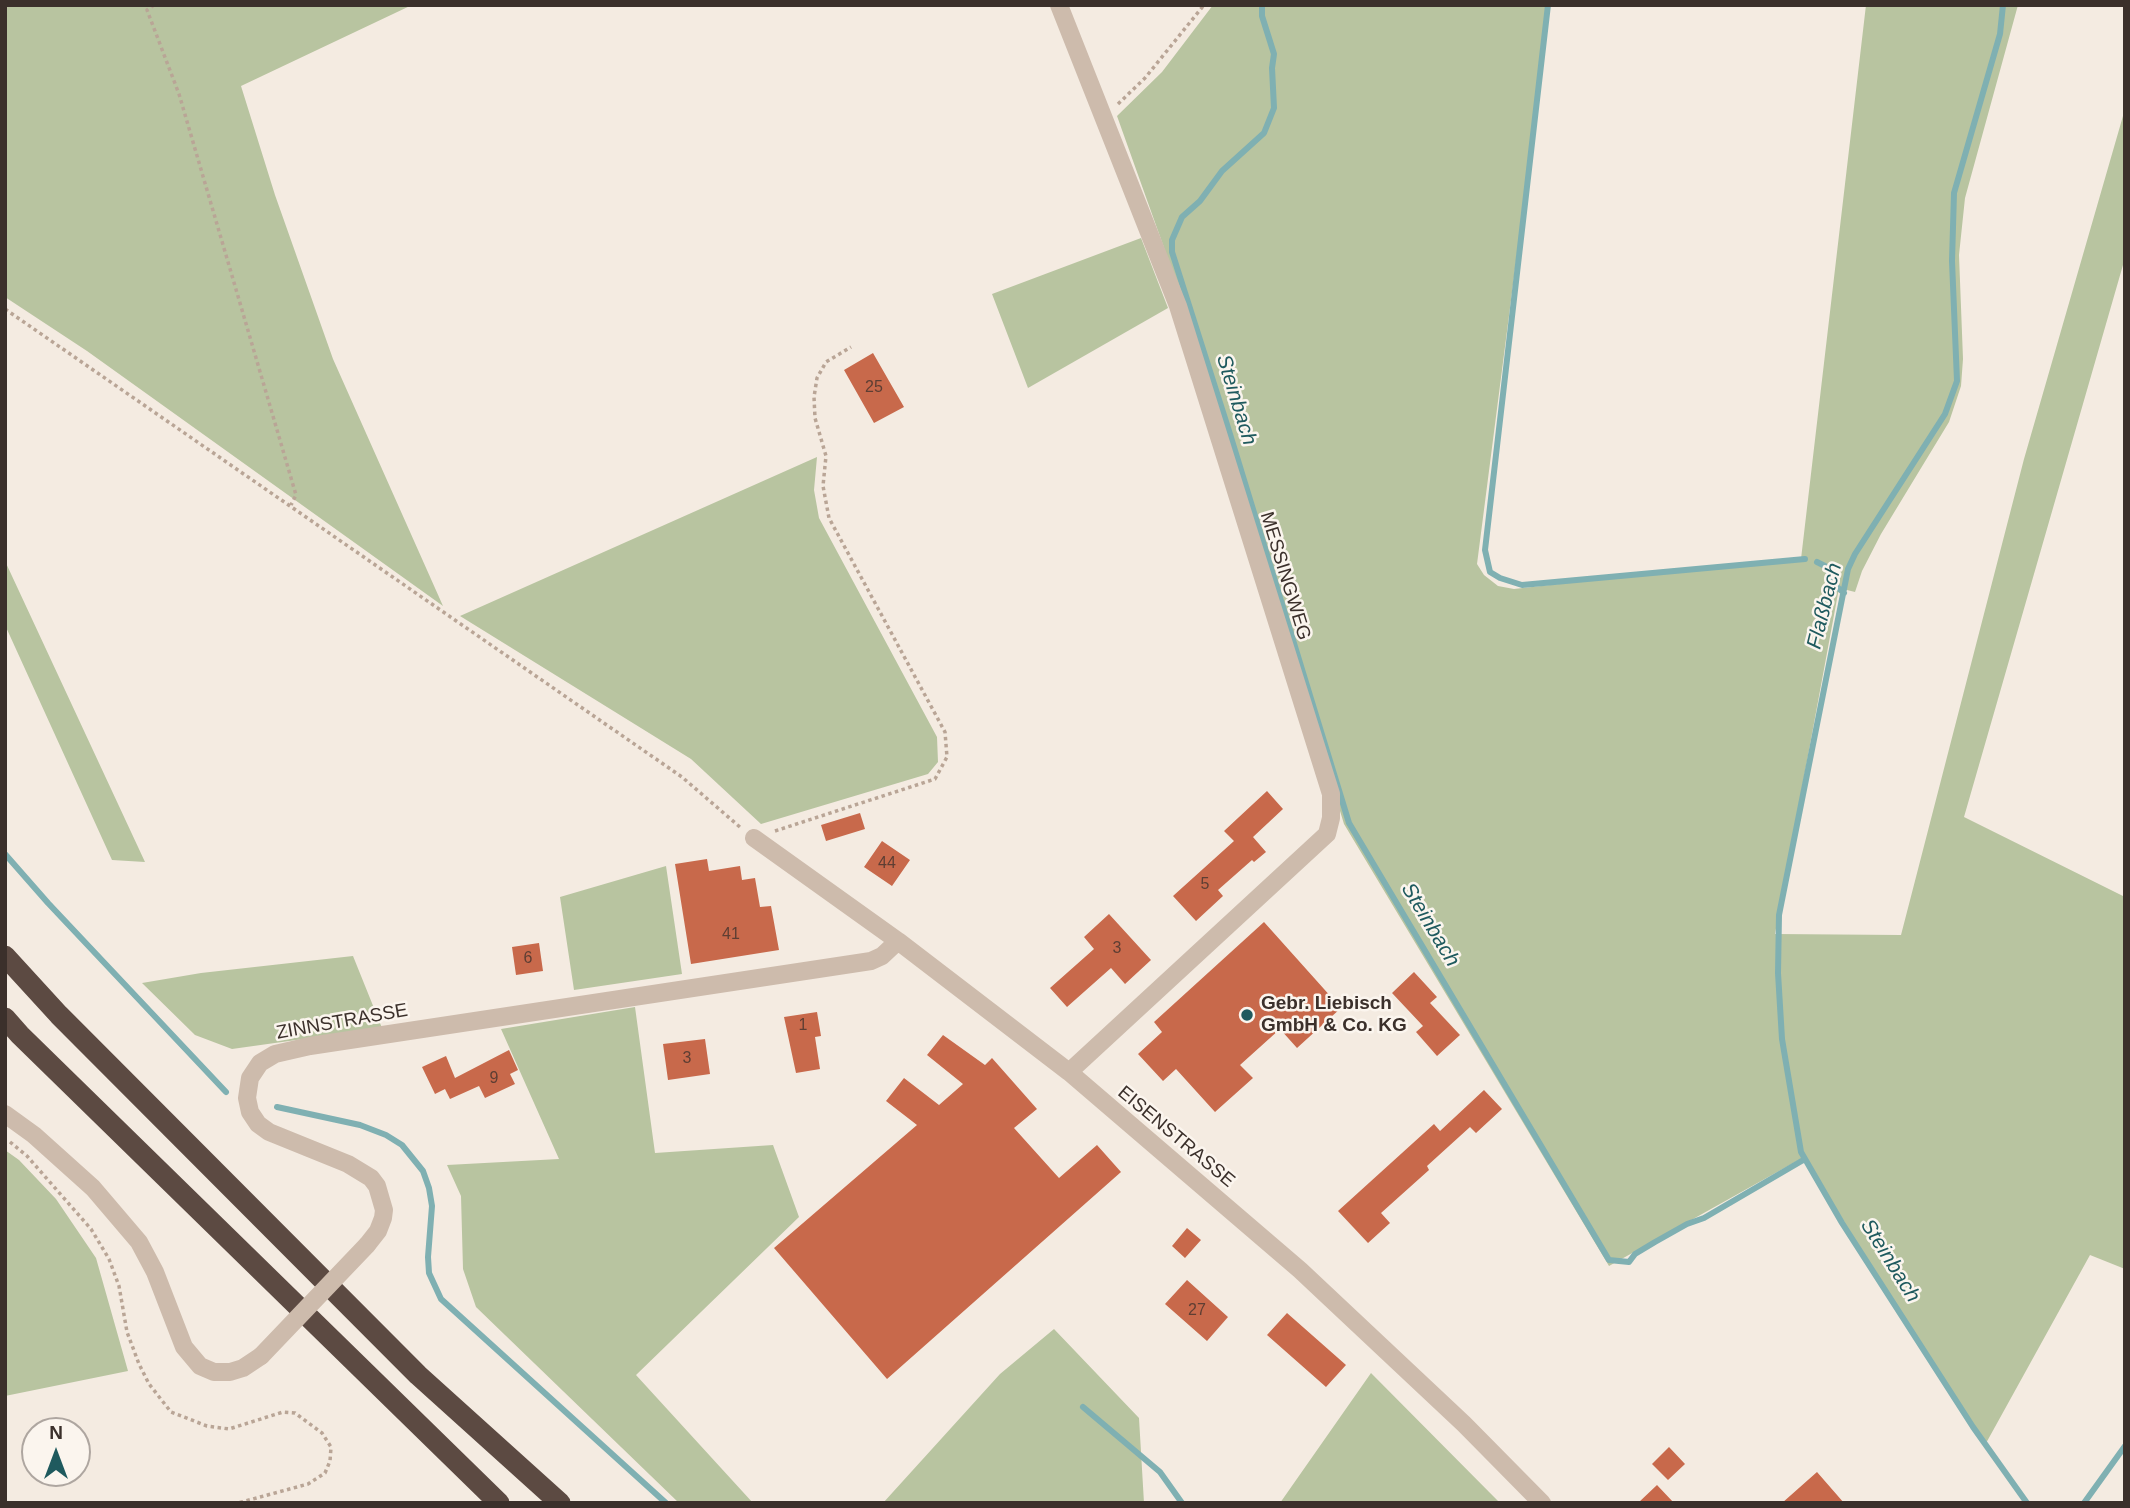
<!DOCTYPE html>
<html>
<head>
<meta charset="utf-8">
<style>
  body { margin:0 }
  #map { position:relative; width:2130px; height:1508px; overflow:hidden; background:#f4ebe1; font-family:Arial,sans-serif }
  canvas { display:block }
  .frame { position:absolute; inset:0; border:7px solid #3b302b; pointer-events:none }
  .north { position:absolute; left:21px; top:1417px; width:70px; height:70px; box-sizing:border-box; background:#fbf5ee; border:2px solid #aea6a0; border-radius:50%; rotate:0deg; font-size:19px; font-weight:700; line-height:28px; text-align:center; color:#3b302b }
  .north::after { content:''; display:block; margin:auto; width:24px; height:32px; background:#1f5a5e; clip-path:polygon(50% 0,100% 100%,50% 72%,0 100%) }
</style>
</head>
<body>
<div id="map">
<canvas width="2130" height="1508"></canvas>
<div class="frame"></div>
<div class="north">N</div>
</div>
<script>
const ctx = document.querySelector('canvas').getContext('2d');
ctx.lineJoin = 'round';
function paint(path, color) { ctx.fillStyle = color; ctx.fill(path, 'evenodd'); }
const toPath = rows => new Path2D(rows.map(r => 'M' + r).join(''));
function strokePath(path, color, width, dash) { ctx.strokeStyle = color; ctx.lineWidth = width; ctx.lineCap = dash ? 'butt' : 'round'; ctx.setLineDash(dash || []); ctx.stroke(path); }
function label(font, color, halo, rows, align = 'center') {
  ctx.font = font + ' Arial,sans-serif'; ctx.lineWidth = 5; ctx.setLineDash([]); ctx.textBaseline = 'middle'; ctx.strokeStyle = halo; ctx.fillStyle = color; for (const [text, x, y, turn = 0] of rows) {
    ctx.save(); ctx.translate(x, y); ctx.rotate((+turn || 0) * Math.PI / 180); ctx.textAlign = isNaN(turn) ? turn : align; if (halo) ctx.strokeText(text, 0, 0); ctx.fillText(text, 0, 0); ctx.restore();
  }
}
const green = toPath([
  [5,5,412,5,241,86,275,195,333,359,443,606,87,351,5,297],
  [1213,5,1549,5,1477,564,1484,575,1498,586,1514,589,1783,559,1801,559,1866,5,2018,5,1965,198,1959,255,1963,359,1961,386,1949,422,1881,534,1862,571,1855,592,1839,588,1775,934,1901,935,2024,459,2125,109,2125,258,1964,817,2125,897,2125,1269,2090,1255,1985,1445,1880,1284,1804,1157,1609,1266,1344,824,1193,329,1117,116,1162,72],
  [1141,238,1168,308,1028,388,992,294],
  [817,457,814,490,819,518,937,737,938,762,928,774,761,824,691,759,460,616],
  [5,561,145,862,112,860,5,625],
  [666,866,682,974,574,990,560,897],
  [353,956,382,1028,232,1049,195,1035,142,983,201,973],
  [635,1007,655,1153,773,1145,799,1217,636,1375,753,1503,679,1503,476,1307,463,1269,461,1196,447,1165,559,1159,501,1029],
  [5,1150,19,1160,56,1199,96,1258,128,1371,5,1396],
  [1054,1329,1139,1418,1144,1503,883,1503,1000,1374],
  [1371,1373,1500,1503,1280,1503]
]);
const stream = toPath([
  [1262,5,1262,16,1274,54,1272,68,1274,108,1264,133,1222,171,1200,201,1182,217,1172,240,1172,252,1229,431,1349,823,1609,1260,1629,1262,1635,1254,1655,1242,1687,1224,1704,1218,1805,1159],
  [1548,5,1485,550,1490,572,1500,578,1522,585,1805,559],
  [2003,5,2000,34,1954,193,1952,261,1957,381,1945,414,1855,554,1848,569,1779,915,1778,973,1782,1039,1801,1152,1842,1223,1973,1427,2027,1503],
  [1817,562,1825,566,1837,587,1844,593],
  [5,854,48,903,226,1092],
  [277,1107,360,1125,386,1135,402,1145,423,1171,429,1188,432,1206,428,1257,429,1273,441,1299,666,1503],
  [1083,1407,1160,1472,1182,1503],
  [2084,1503,2125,1446]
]);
const building = toPath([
  [873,353,904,407,874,423,844,370],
  [1267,791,1283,809,1253,837,1266,852,1254,862,1252,860,1218,890,1223,896,1196,921,1173,896,1234,841,1224,831],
  [860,813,865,829,826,841,821,825],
  [882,841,910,860,892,886,864,867],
  [707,859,709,871,740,866,742,880,755,878,760,907,771,906,779,950,691,964,675,864],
  [1109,914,1151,960,1125,984,1111,968,1067,1007,1050,988,1094,949,1084,937],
  [1264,922,1341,1008,1297,1048,1280,1029,1240,1065,1253,1078,1215,1112,1176,1069,1163,1081,1138,1054,1162,1032,1154,1022],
  [539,943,543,971,516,975,512,947],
  [1414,972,1437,997,1430,1003,1460,1035,1437,1056,1416,1032,1423,1026,1392,993],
  [817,1012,821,1036,815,1037,820,1069,796,1073,784,1017],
  [943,1035,985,1065,992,1058,1037,1109,1014,1128,1059,1178,1097,1145,1121,1172,887,1379,774,1248,917,1125,886,1101,904,1078,939,1105,963,1084,927,1055],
  [705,1039,710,1074,668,1080,663,1044],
  [509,1050,518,1070,510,1074,515,1084,485,1098,479,1086,450,1099,445,1089,435,1094,422,1067,446,1056,455,1078],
  [1484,1090,1502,1109,1476,1133,1470,1127,1427,1166,1429,1170,1381,1213,1390,1223,1368,1243,1338,1211,1434,1124,1440,1131],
  [1187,1228,1201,1240,1185,1258,1172,1246],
  [1187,1280,1228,1317,1207,1341,1165,1304],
  [1287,1313,1346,1365,1326,1387,1267,1335],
  [1669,1447,1685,1464,1668,1480,1652,1464],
  [1817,1472,1844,1503,1782,1503],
  [1657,1485,1674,1503,1638,1503]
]);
const path = toPath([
  [154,5,147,10,179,94,296,495,291,505],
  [1118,104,1145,78,1204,5],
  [5,309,682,777,741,828],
  [775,831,935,779,947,757,945,732,829,518,823,486,826,456,815,418,814,397,817,378,826,362,851,347],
  [10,1142,27,1156,91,1229,109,1259,119,1286,127,1332,139,1364,149,1384,171,1412,207,1426,229,1429,283,1412,295,1413,322,1433,331,1447,330,1461,325,1473,308,1484,238,1503]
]);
const street = toPath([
  [1059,5,1178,306,1331,794,1331,818,1327,834,1069,1072],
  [754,838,898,941,1069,1072,1300,1270,1464,1424,1542,1503],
  [5,1114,34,1135,93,1188,139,1242,155,1272,184,1347,200,1366,214,1372,230,1372,243,1368,261,1356],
  [367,1245,378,1231,383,1218,384,1210,377,1186,371,1178,348,1164,269,1132,258,1124,250,1112,247,1098,250,1078,260,1063,275,1054,310,1046,871,961,882,956,898,941]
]);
const highway = toPath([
  [5,956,59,1015,418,1375,560,1503],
  [5,1018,20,1035,499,1503]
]);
const streetBridge = toPath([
  [261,1356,367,1245]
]);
const markers = [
  [1247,1015,7,"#1f5a5e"]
];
const numberNames = [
  ["25",874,388],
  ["44",887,864],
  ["5",1205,885],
  ["41",731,935],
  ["3",1117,949],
  ["6",528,959],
  ["1",803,1026],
  ["3",687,1059],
  ["9",494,1079],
  ["27",1197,1311]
];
const streetNames = [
  ["MESSINGWEG",1285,576,73],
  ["ZINNSTRASSE",342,1022,-10],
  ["EISENSTRASSE",1176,1137,40]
];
const poiNames = [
  ["Gebr. Liebisch",1261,1004],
  ["GmbH & Co. KG",1261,1026]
];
const waterNames = [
  ["Steinbach",1236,400,73],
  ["Flaßbach",1825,606,-76],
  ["Steinbach",1430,925,59],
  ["Steinbach",1890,1261,58]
];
paint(green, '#b8c4a0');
strokePath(stream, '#7fb0b2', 6);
paint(building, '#c8694b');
strokePath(path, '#b9a596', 3.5, [3.5, 3.5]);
strokePath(street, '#cdbbac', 18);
strokePath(highway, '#5c4a42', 21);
strokePath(streetBridge, '#cdbbac', 18);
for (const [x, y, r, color] of markers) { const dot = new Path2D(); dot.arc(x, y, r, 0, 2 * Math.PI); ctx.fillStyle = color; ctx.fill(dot); strokePath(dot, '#fbf5ee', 2.5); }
label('16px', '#5e3e33', null, numberNames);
label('19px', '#3b302b', '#fbf5ee', streetNames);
label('bold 19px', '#3b302b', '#fbf5ee', poiNames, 'left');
label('italic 21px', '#1f5a5e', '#fbf5ee', waterNames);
</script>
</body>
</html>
